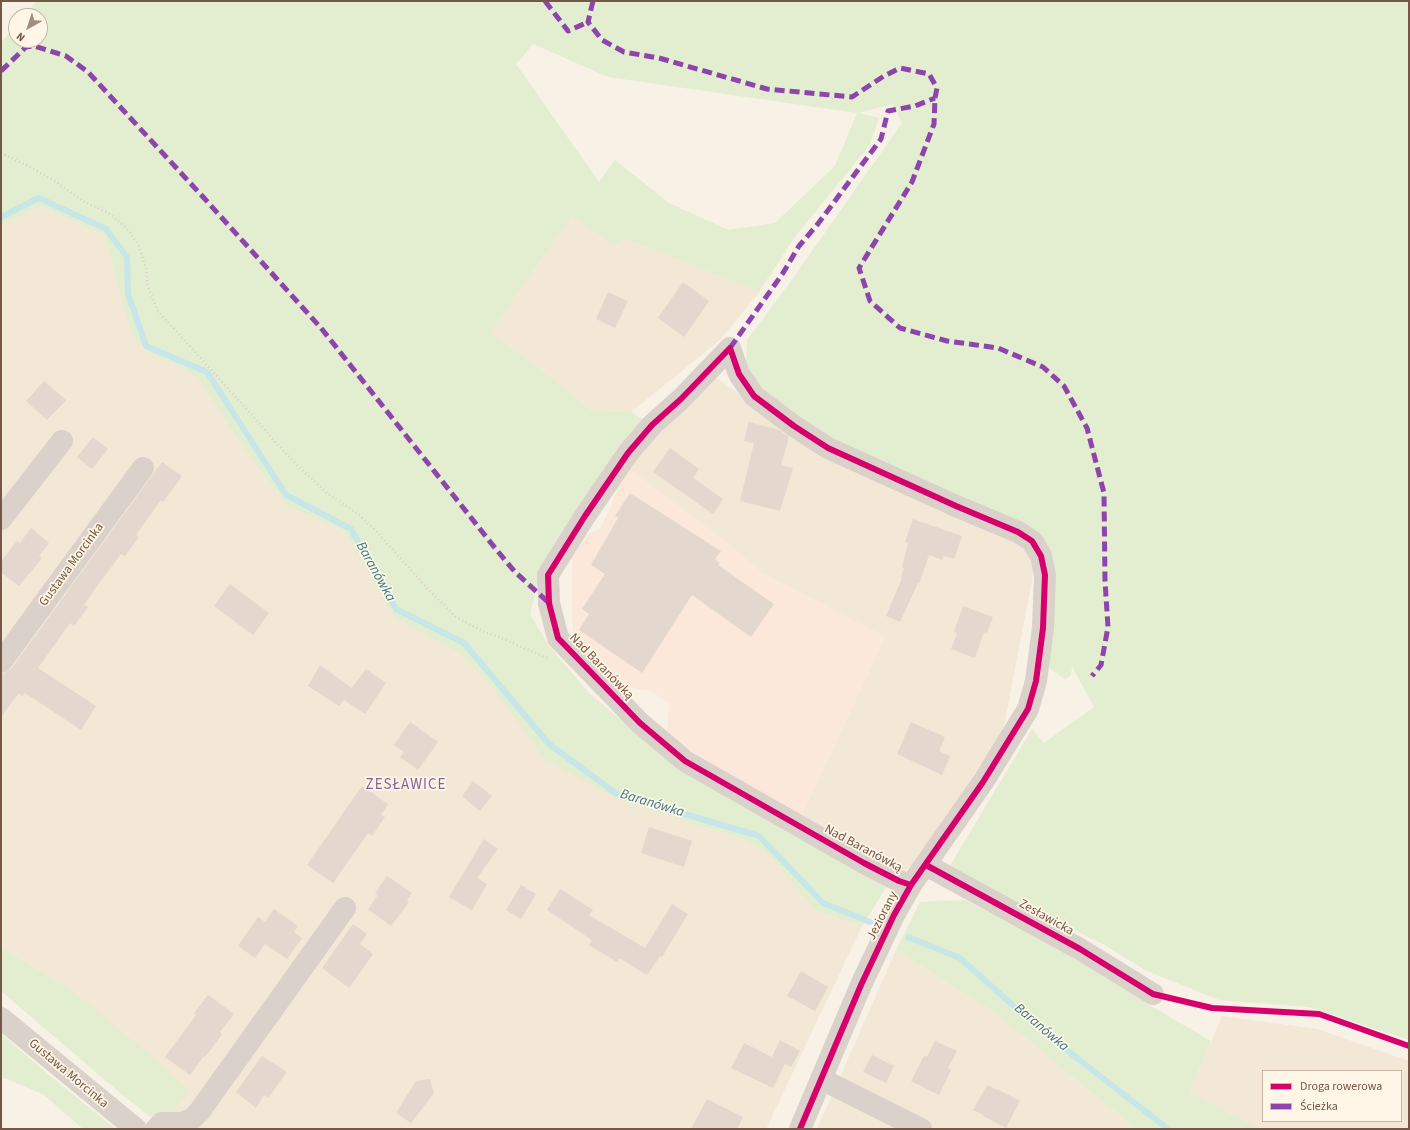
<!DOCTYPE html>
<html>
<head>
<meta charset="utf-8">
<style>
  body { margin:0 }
  #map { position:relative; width:1410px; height:1130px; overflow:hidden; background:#f7f1e6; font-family:"Source Sans 3",sans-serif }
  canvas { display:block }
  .frame { position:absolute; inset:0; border:2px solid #765745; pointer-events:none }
  .legend { position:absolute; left:1262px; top:1070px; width:140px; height:52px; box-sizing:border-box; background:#fff6e7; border:1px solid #c8b6a6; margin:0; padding:5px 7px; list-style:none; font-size:12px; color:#765745 }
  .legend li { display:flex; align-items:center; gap:8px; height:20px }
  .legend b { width:20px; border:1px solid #c8b6a6 }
  .north { position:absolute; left:8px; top:8px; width:40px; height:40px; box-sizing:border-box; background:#fff6e7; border:1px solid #c8b6a6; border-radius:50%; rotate:219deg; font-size:11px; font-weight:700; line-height:16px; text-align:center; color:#765745 }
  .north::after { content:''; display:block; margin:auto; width:14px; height:18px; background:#a38d7d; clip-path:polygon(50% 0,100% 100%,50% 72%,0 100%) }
</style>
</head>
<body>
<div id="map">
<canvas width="1410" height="1130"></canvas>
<div class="frame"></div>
<ul class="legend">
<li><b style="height:5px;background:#d6006c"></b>Droga rowerowa</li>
<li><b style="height:5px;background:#8e44ad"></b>Ścieżka</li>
</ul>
<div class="north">N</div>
</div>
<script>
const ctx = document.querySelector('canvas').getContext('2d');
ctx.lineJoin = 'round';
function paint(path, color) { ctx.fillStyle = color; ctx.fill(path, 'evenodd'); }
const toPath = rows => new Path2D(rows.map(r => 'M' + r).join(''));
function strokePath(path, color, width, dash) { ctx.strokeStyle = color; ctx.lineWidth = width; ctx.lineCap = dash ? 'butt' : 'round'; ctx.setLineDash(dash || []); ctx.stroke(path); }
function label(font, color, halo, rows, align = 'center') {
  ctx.font = font + ' "Source Sans 3",sans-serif'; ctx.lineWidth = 3.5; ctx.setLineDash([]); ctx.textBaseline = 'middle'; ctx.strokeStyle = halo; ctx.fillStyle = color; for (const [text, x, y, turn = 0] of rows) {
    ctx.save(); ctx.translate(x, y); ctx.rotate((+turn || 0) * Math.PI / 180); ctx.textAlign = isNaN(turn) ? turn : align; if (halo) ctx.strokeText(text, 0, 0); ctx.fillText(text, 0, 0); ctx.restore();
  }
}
const residential = toPath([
  [40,206,104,235,131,334,147,351,196,376,238,441,287,506,343,530,394,617,456,650,493,688,618,800,746,840,772,859,815,910,862,926,766,1129,167,1129,147,1114,169,1116,71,990,1,947,1,225],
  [572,216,613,245,626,239,759,292,720,340,631,412,592,411,536,365,490,333],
  [714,376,807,442,1024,544,1034,570,1003,731,977,769,934,848,905,871,862,857,799,821,885,637,762,573,721,538,626,467],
  [896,950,995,1013,1136,1129,817,1129],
  [1222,1016,1317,1029,1409,1061,1409,1129,1260,1129,1190,1092],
  [1263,1071,1401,1071,1401,1121,1263,1121]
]);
const commercial = toPath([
  [626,467,721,538,762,573,885,637,799,821,666,734,670,704,651,691,627,687,573,633,572,556,589,533,599,530,609,511]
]);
const green = toPath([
  [37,1,1409,1,1409,1040,1309,1007,1219,1000,1145,970,1103,944,948,869,1032,729,1044,743,1094,707,1072,666,1071,675,1065,679,1049,668,1051,638,1051,555,832,444,745,375,747,340,791,281,902,123,893,104,858,113,879,118,869,146,794,238,759,292,626,239,613,245,572,216,490,333,536,365,592,411,631,412,645,421,541,572,530,614,549,646,589,693,679,769,876,877,886,888,862,926,815,910,772,859,746,840,618,800,545,759,493,688,456,651,394,617,343,530,287,506,238,441,196,376,147,351,131,334,104,235,40,206,1,225,1,43,16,25,16,40,40,40,40,16,24,16],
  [533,44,608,77,857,113,835,166,775,223,728,230,669,203,615,160,599,182,516,64],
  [964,900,1095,962,1151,1006,1211,1041,1190,1092,1260,1129,1136,1129,995,1013,896,950,920,902],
  [1,947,71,990,150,1055,189,1091,169,1116,147,1114,119,1092,1,991],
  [1,1034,61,1085,116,1129,83,1129,44,1095,5,1078,1,1079]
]);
const stream = toPath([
  [1,217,39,198,106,229,127,257,128,294,146,346,207,372,286,495,351,529,396,609,464,643,549,744,617,794,759,836,823,903,870,922],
  [908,937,960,958,1036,1026,1168,1129]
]);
const building = toPath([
  [683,282,709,301,684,337,658,318],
  [608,292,628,301,615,328,596,319],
  [44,381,66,400,47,420,26,401],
  [749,422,779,430,789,437,781,465,793,468,780,511,740,501,754,443,744,441],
  [93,437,108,449,92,469,77,457],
  [670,448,699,469,693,478,723,499,713,514,653,472],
  [162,462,182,476,163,502,161,500,136,535,139,537,125,556,121,554,95,589,84,605,88,607,74,626,70,623,38,668,96,706,81,730,25,693,22,696,19,693,1,717,1,677,3,674,11,669],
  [630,493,721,551,715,559,720,563,718,565,774,604,751,637,692,595,642,673,579,630,589,614,582,609,605,574,591,565,618,518,615,516],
  [913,519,962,536,954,559,944,556,942,560,929,555,919,584,918,583,900,622,886,616,902,578,901,577,904,568,902,567,908,543,905,542],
  [31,528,49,543,39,556,42,558,19,586,1,572,1,561,17,541,20,543],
  [230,584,269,613,253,635,214,606],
  [963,606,993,617,987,633,984,632,975,658,951,649,957,633,954,632],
  [320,665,352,688,366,669,386,683,365,714,344,700,339,706,308,686],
  [410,722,438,742,418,770,400,757,404,752,394,745],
  [911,722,945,737,939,751,950,756,942,775,897,754],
  [473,781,492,796,480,811,462,796],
  [362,786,388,804,381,815,385,817,372,836,368,833,333,883,307,865],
  [649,827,692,841,684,867,641,853],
  [484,839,498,849,477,878,487,884,472,910,449,897],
  [387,876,412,893,407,900,409,902,391,926,368,909,378,895,375,893],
  [521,885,536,894,521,919,506,910],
  [560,889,593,910,589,915,645,948,672,904,688,914,662,957,660,956,647,975,619,958,617,962,589,945,592,940,547,910],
  [274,909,298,926,294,932,302,938,287,959,265,944,255,958,238,946,258,917,265,922],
  [353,924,367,934,360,944,373,954,349,988,322,968],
  [801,971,828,987,815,1011,787,996],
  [208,995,234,1014,220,1032,222,1034,212,1048,205,1057,204,1056,190,1075,165,1057,196,1015,194,1013],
  [780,1040,800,1051,791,1067,785,1064,773,1088,731,1068,744,1043,772,1057],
  [935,1041,957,1051,948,1068,951,1070,939,1095,911,1081,924,1056,927,1057],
  [872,1055,894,1066,886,1083,863,1072],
  [262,1056,287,1072,268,1098,264,1095,256,1108,236,1092],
  [430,1079,434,1093,411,1123,396,1113,416,1081],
  [987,1085,997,1090,997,1089,1020,1101,1006,1128,983,1116,984,1115,973,1110],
  [707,1099,743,1117,737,1129,691,1129]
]);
const path = toPath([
  [1,153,30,167,53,180,83,201,106,212,115,218,128,230,138,244,146,268,148,287,158,311,260,424,274,441,300,468,327,493,358,514,376,531,427,588,456,617,484,632,499,637,547,658]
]);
const minor = toPath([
  [1,519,62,441],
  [1,662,143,468],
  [926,865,1080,949,1153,994],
  [1,1018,136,1129],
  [821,1079,921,1129],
  [156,1129,162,1123,181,1123,192,1119,199,1112,345,908],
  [800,1129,861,985,894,915,911,885,983,782,1028,709,1036,681,1043,628,1045,575,1041,556,1032,541,1018,532,956,506,828,448,794,426,754,396,739,374,730,348,681,399,652,425,628,453,585,516,548,575,549,603,558,638,640,723,685,761,864,863,899,881,911,885]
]);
const quiet = toPath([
  [545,1,568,31,588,22],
  [593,1,588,22,602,40,624,52,659,58,767,89,852,97,884,76,900,68,929,74,937,88,935,98,934,124,912,182,859,268,870,301,900,328,947,341,998,348,1043,367,1064,386,1087,428,1104,493,1105,581,1108,627,1101,665,1092,676],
  [1,71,26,47,34,46,66,56,88,72,204,198,321,328,495,548,515,572,549,603],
  [730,348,783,273,799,246,817,225,881,139,888,111,915,106,935,98]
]);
const cycleway = toPath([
  [926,865,1080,949,1153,994,1212,1008,1319,1014,1409,1046],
  [800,1129,861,985,894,915,911,885,983,782,1028,709,1036,681,1043,628,1045,575,1041,556,1032,541,1018,532,956,506,828,448,794,426,754,396,739,374,730,348,681,399,652,425,628,453,585,516,548,575,549,603,558,638,640,723,685,761,864,863,899,881,911,885]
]);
const streetNames = [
  ["Gustawa Morcinka",72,565,-54],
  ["Nad Baranówką",601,667,46],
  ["Nad Baranówką",863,849,28],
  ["Jeziorany",883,916,-63],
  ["Zesławicka",1046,918,29],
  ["Gustawa Morcinka",68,1074,40]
];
const waterNames = [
  ["Baranówka",375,572,61],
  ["Baranówka",652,804,17],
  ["Baranówka",1041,1028,40]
];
const quarterNames = [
  ["ZESŁAWICE",406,786]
];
paint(residential, '#f3e7d5');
paint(commercial, '#fbe8db');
paint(green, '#e2eecf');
strokePath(stream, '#c7e6e8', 6);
paint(building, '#e4d8ce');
strokePath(path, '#dad0ca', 2.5, [1, 3]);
strokePath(minor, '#dad1cb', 22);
strokePath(quiet, '#8e44ad', 5, [10, 5]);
strokePath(cycleway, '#d6006c', 6);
label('13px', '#765745', '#fff6e7', streetNames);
label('italic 14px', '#3a7885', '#fff6e7', waterNames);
ctx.letterSpacing = '1px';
label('15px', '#87609b', '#fff6e7', quarterNames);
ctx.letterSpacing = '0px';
</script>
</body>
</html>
